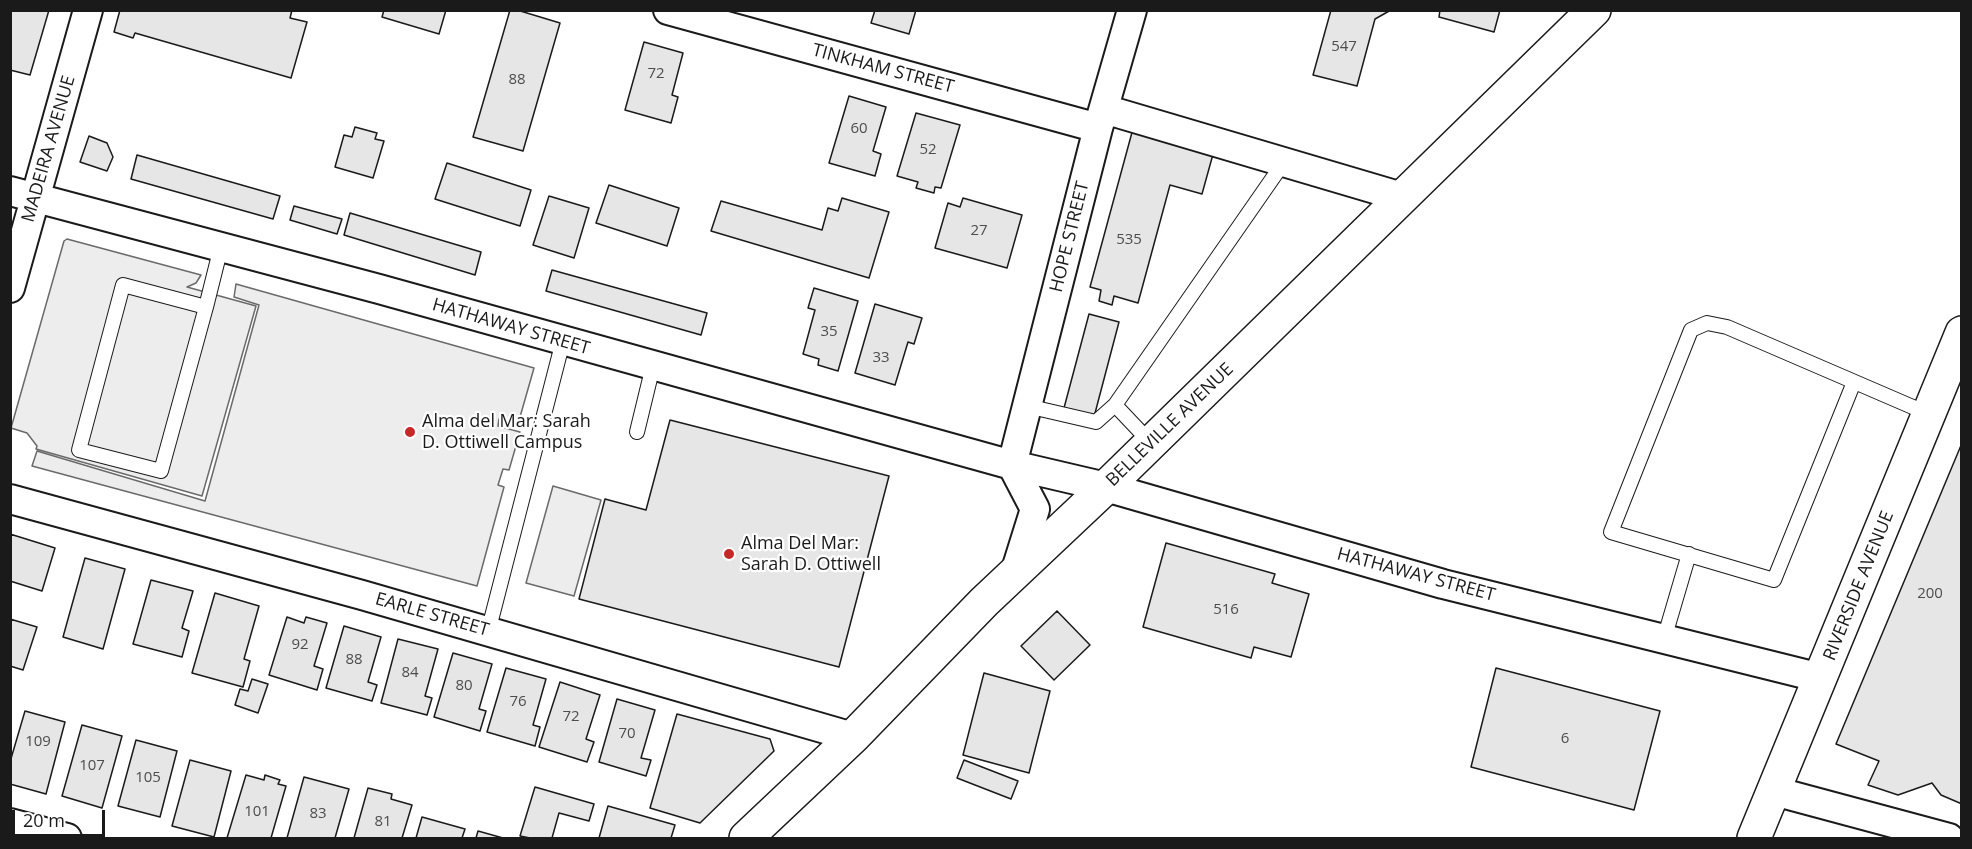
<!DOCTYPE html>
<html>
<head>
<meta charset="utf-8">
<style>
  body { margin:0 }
  #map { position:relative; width:1972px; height:849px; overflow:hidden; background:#fff; font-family:"Open Sans",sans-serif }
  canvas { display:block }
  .frame { position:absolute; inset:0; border:12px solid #1a1a1a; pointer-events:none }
  .scale { position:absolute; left:12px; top:810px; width:93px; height:27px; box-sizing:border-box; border:3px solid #1a1a1a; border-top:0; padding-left:8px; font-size:18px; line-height:21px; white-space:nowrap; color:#1a1a1a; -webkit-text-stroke:4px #fff; paint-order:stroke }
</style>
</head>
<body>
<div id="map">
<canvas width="1972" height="849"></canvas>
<div class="frame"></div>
<div class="scale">20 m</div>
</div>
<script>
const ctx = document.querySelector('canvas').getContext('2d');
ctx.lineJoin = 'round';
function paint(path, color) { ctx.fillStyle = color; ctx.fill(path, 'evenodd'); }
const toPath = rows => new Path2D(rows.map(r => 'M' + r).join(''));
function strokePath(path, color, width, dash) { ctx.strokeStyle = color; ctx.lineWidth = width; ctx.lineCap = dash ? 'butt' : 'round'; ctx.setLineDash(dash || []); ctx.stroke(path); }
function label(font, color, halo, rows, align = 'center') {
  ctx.font = font + ' "Open Sans",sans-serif'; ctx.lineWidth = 4.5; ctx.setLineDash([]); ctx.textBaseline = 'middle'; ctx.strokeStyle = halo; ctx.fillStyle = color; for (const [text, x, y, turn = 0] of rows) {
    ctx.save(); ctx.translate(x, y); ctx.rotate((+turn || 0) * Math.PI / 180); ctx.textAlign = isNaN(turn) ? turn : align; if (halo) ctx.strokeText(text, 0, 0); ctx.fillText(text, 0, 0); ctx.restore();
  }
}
const built = toPath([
  [67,239,201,275,196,283,187,287,256,306,202,496,36,449,37,446,27,433,11,428,64,241,67,239],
  [236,284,534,368,518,424,499,419,498,426,520,432,509,470,503,469,498,485,504,487,477,586,32,466,37,451,205,501,259,305,234,297,236,284],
  [553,486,601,500,574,596,526,583,553,486]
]);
const building = toPath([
  [10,10,49,10,30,75,10,70,10,10],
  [120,10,292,10,290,18,307,22,291,78,135,33,133,38,114,32,120,10],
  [384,10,446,10,439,34,382,17,384,10],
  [510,10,517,10,560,23,523,151,473,137,510,10],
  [875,10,916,10,909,34,871,23,875,10],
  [1331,10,1391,10,1375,19,1357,86,1313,75,1331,10],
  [1440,10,1500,10,1494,32,1439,17,1440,10],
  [644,42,683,53,672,95,678,97,671,123,625,110,644,42],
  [849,96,886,107,873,151,881,154,875,176,829,163,849,96],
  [916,113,960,125,941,188,935,187,934,193,916,188,918,182,897,176,916,113],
  [1134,125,1215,147,1202,194,1170,185,1138,303,1114,296,1112,305,1099,301,1101,290,1090,287,1134,125],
  [355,127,377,133,375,139,384,141,373,178,335,167,344,135,352,137,355,127],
  [89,136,107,143,113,157,107,171,80,162,89,136],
  [137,155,280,196,273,219,131,179,137,155],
  [447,163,531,190,520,226,435,199,447,163],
  [609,185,679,208,667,246,596,223,609,185],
  [549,196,589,208,574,258,533,245,549,196],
  [842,198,889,212,869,278,711,231,721,201,822,230,828,208,838,211,842,198],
  [963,198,1022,215,1007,268,935,248,948,203,960,207,963,198],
  [294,206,342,219,337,234,290,220,294,206],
  [350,213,481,252,475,275,344,235,350,213],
  [552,270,707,313,701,335,546,291,552,270],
  [814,288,858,301,838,371,818,365,819,359,803,354,815,310,808,308,814,288],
  [875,304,922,318,914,344,908,342,895,385,855,373,875,304],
  [1089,314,1119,322,1094,417,1064,408,1089,314],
  [670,420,889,476,839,667,579,599,605,499,646,510,670,420],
  [1962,443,1962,804,1941,795,1932,783,1898,795,1868,785,1879,761,1836,744,1962,443],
  [10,534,55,548,42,591,10,581,10,534],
  [1166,543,1275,574,1272,583,1309,594,1291,657,1254,647,1251,658,1143,627,1166,543],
  [85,558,125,569,103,649,63,637,85,558],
  [151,580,193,591,182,628,189,631,182,657,133,644,151,580],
  [215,593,259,606,244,659,250,661,243,687,192,673,215,593],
  [1057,611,1090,645,1054,680,1021,646,1057,611],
  [287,617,304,623,306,617,327,623,314,666,323,669,317,690,269,675,287,617],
  [10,619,37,627,23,670,10,666,10,619],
  [344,626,381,637,368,682,377,685,372,701,326,688,344,626],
  [398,639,438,649,425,696,432,698,427,715,381,703,398,639],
  [453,653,492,664,479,709,486,711,480,731,434,717,453,653],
  [506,668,546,679,533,725,540,727,535,746,487,732,506,668],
  [1496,668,1660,711,1634,810,1471,767,1496,668],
  [984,673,1050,691,1029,773,963,755,984,673],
  [252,679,268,684,258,713,235,705,240,689,248,691,252,679],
  [560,682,600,695,586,739,594,742,587,762,539,747,560,682],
  [617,699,655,710,641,758,651,760,646,776,599,762,617,699],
  [25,711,65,722,46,794,10,784,10,762,25,711],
  [677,714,770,739,774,751,700,823,650,808,677,714],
  [82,725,122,736,102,808,62,796,82,725],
  [136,740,177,751,160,817,118,806,136,740],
  [190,760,231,771,214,837,172,826,190,760],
  [964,760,1018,781,1011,799,957,778,964,760],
  [246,775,264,780,265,775,280,780,278,784,286,786,271,838,227,838,246,775],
  [304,777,349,789,335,838,287,838,304,777],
  [535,787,594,804,589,821,559,813,552,838,530,838,520,836,535,787],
  [368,788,392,794,391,799,412,805,402,838,354,838,368,788],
  [608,806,675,825,671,838,599,838,608,806],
  [422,817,465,829,462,838,416,838,422,817],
  [478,831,503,838,476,838,478,831]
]);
const service = toPath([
  [206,307,123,285,79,450,161,471,206,307,221,247],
  [1854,382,1774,580,1611,532,1691,330,1707,323,1727,327,1929,414],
  [1027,406,1096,422,1115,405],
  [637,432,653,366],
  [1151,443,1115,405,1284,162],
  [488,632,563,341],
  [1664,639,1689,554]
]);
const minor = toPath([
  [668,10,1098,128],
  [1104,109,1402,197],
  [10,191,379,289,1012,465,1106,487,1443,584,1821,678],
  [10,288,88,10],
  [10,499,362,595,853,737],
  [1015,573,1035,509,1012,465,1098,128,1132,10],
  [1774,791,1949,838],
  [10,823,67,838]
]);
const tertiary = toPath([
  [1754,838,1962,333]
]);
const secondary = toPath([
  [746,838,853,737,984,602,1106,487,1594,10]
]);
const markers = [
  [410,432,6,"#c62828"],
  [729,554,6,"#c62828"]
];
const numberNames = [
  ["547",1344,47],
  ["72",656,74],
  ["88",517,80],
  ["60",859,129],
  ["52",928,150],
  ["27",979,231],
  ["535",1129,240],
  ["35",829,332],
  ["33",881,358],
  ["200",1930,594],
  ["516",1226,610],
  ["92",300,645],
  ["88",354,660],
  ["84",410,673],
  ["80",464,686],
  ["76",518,702],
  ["72",571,717],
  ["70",627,734],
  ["6",1565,739],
  ["109",38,742],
  ["107",92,766],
  ["105",148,778],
  ["101",257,812],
  ["83",318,814],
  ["81",383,822]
];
const streetNames = [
  ["TINKHAM STREET",883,69,15],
  ["MADEIRA AVENUE",49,149,-74],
  ["HOPE STREET",1070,237,-76],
  ["HATHAWAY STREET",511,327,16],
  ["BELLEVILLE AVENUE",1170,425,-44],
  ["HATHAWAY STREET",1416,575,15],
  ["RIVERSIDE AVENUE",1859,586,-68],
  ["EARLE STREET",432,615,16]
];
const poiNames = [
  ["Alma del Mar: Sarah",422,422],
  ["D. Ottiwell Campus",422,443],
  ["Alma Del Mar:",741,544],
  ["Sarah D. Ottiwell",741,565]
];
paint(built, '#ededed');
strokePath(built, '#6a6a6a', 1.5);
paint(building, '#e6e6e6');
strokePath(building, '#1a1a1a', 1.5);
strokePath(service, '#1a1a1a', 16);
strokePath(minor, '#1a1a1a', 32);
strokePath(tertiary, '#1a1a1a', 36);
strokePath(secondary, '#1a1a1a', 36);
strokePath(service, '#fff', 14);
strokePath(minor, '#fff', 28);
strokePath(tertiary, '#fff', 33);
strokePath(secondary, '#fff', 33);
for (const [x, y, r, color] of markers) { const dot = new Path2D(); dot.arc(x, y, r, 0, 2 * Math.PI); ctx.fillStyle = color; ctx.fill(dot); strokePath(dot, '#fff', 2); }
label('15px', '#4d4d4d', null, numberNames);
label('18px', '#1a1a1a', '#fff', streetNames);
label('18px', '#1a1a1a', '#fff', poiNames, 'left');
</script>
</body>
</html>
